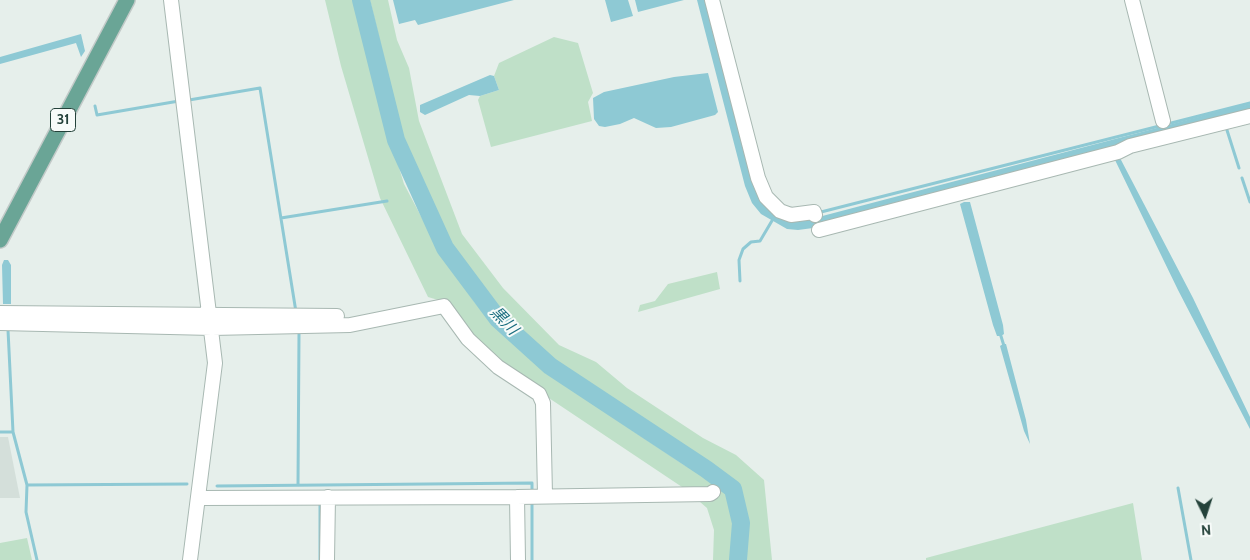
<!DOCTYPE html>
<html>
<head>
<meta charset="utf-8">
<style>
  body { margin:0 }
  #map { position:relative; width:1250px; height:560px; overflow:hidden; background:#e6efeb; font-family:Cabin,sans-serif }
  canvas { display:block }
  .north { position:absolute; left:1180px; top:490px; width:50px; height:50px; -webkit-text-stroke:4px #f7fbf9; paint-order:stroke; rotate:176deg; font-size:14px; font-weight:700; line-height:20px; text-align:center; color:#24423a }
  .north::after { content:''; display:block; margin:auto; width:18px; height:22px; background:#24423a; clip-path:polygon(50% 0,100% 100%,50% 72%,0 100%) }
</style>
</head>
<body>
<div id="map">
<canvas width="1250" height="560"></canvas>
<div class="north">N</div>
</div>
<script>
const ctx = document.querySelector('canvas').getContext('2d');
ctx.lineJoin = 'round';
function paint(path, color) { ctx.fillStyle = color; ctx.fill(path, 'evenodd'); }
const toPath = rows => new Path2D(rows.map(r => 'M' + r).join(''));
function strokePath(path, color, width, dash) { ctx.strokeStyle = color; ctx.lineWidth = width; ctx.lineCap = dash ? 'butt' : 'round'; ctx.setLineDash(dash || []); ctx.stroke(path); }
function label(font, color, halo, rows, align = 'center') {
  ctx.font = font + ' Cabin,"Noto Sans JP",sans-serif'; ctx.lineWidth = 4; ctx.setLineDash([]); ctx.textBaseline = 'middle'; ctx.strokeStyle = halo; ctx.fillStyle = color; for (const [text, x, y, turn = 0] of rows) {
    ctx.save(); ctx.translate(x, y); ctx.rotate((+turn || 0) * Math.PI / 180); ctx.textAlign = isNaN(turn) ? turn : align; if (halo) ctx.strokeText(text, 0, 0); ctx.fillText(text, 0, 0); ctx.restore();
  }
}
const built = toPath([
  [0,437,8,437,20,498,0,498]
]);
const green = toPath([
  [325,0,356,0,374,85,404,184,434,241,475,303,501,330,593,404,684,465,717,482,730,499,736,520,735,560,713,560,714,530,707,508,685,489,501,366,471,337,445,302,428,297,380,198,341,66],
  [370,0,388,0,397,40,409,68,419,121,462,234,503,288,559,345,596,362,627,388,703,438,736,455,764,480,772,560,746,560,747,515,737,489,721,472,570,374,501,313,459,262,441,231,397,131,390,84],
  [554,37,578,43,593,93,588,102,592,121,491,147,478,100,480,96,499,90,494,76,499,63],
  [717,272,720,289,638,312,640,305,655,301,668,284],
  [1133,503,1142,560,926,560,926,558],
  [27,538,32,560,0,560,0,543]
]);
const water = toPath([
  [393,0,514,0,418,25,415,20,399,24],
  [605,0,628,0,633,16,611,22],
  [635,0,684,0,638,12],
  [697,0,707,0,761,198,811,219,1229,109,1250,104,1250,112,813,228,798,230,787,229,761,214,752,203,745,186],
  [81,34,85,51,81,57,76,43,0,64,0,57],
  [708,73,718,112,715,115,671,127,656,128,634,118,620,124,605,127,599,126,594,119,593,98,604,92,674,77],
  [490,75,494,76,499,90,480,96,469,95,425,115,420,112,420,105],
  [1120,158,1193,298,1250,417,1250,429,1178,290,1115,160],
  [964,202,970,202,1003,325,1004,334,1001,336,997,336,993,325,960,204],
  [4,260,8,260,11,265,11,304,3,304,2,265],
  [1003,344,1006,344,1026,420,1030,444,1024,431,1000,346]
]);
const stream = toPath([
  [189,100,260,88,296,312],
  [95,106,97,115,179,101],
  [1226,127,1239,168],
  [1242,178,1250,202],
  [821,212,1250,103],
  [281,218,387,201],
  [740,281,739,260,743,249,751,242,760,241,773,219],
  [8,330,13,432,27,485,187,484],
  [1000,333,1004,346],
  [0,432,13,432],
  [27,485,26,512,37,560],
  [298,485,299,334],
  [217,486,532,483,532,492],
  [1178,488,1191,560],
  [532,501,532,560],
  [320,560,320,502]
]);
const river = toPath([
  [361,0,396,140,445,248,498,319,550,366,706,469,733,489,741,523,738,560]
]);
const minor = toPath([
  [171,0,215,363,190,560],
  [712,0,758,178,766,197,780,211,791,215,814,212,815,215],
  [1132,0,1163,121],
  [819,230,1118,152,1130,146,1250,116],
  [0,313,337,316],
  [0,323,212,328,350,325,444,306,468,339,498,367,539,394,543,403,545,495],
  [517,497,518,560],
  [199,498,517,497,710,494,713,492],
  [327,560,328,497]
]);
const major = toPath([
  [0,240,127,0]
]);
const shields = [
  [63,120,25]
];
const shieldNames = [
  ["31",63,120]
];
const waterNames = [
  ["黒川",504,321,46]
];
paint(built, '#d4dfda');
paint(green, '#bfe0c8');
paint(water, '#8ec9d4');
strokePath(stream, '#8ec9d4', 3);
strokePath(river, '#8ec9d4', 18);
strokePath(minor, '#a8b8b2', 16);
strokePath(major, '#c2cac8', 18);
strokePath(minor, '#fff', 14);
strokePath(major, '#6aa596', 15);
for (const [x, y, w] of shields) { const box = new Path2D(); box.roundRect(x - w / 2, y - 11.5, w, 23, 4); ctx.fillStyle = '#f7fbf9'; ctx.fill(box); strokePath(box, '#24423a', 1); }
label('bold 14px', '#24423a', null, shieldNames);
label('italic 16px', '#1c6f80', '#f7fbf9', waterNames);
</script>
</body>
</html>
